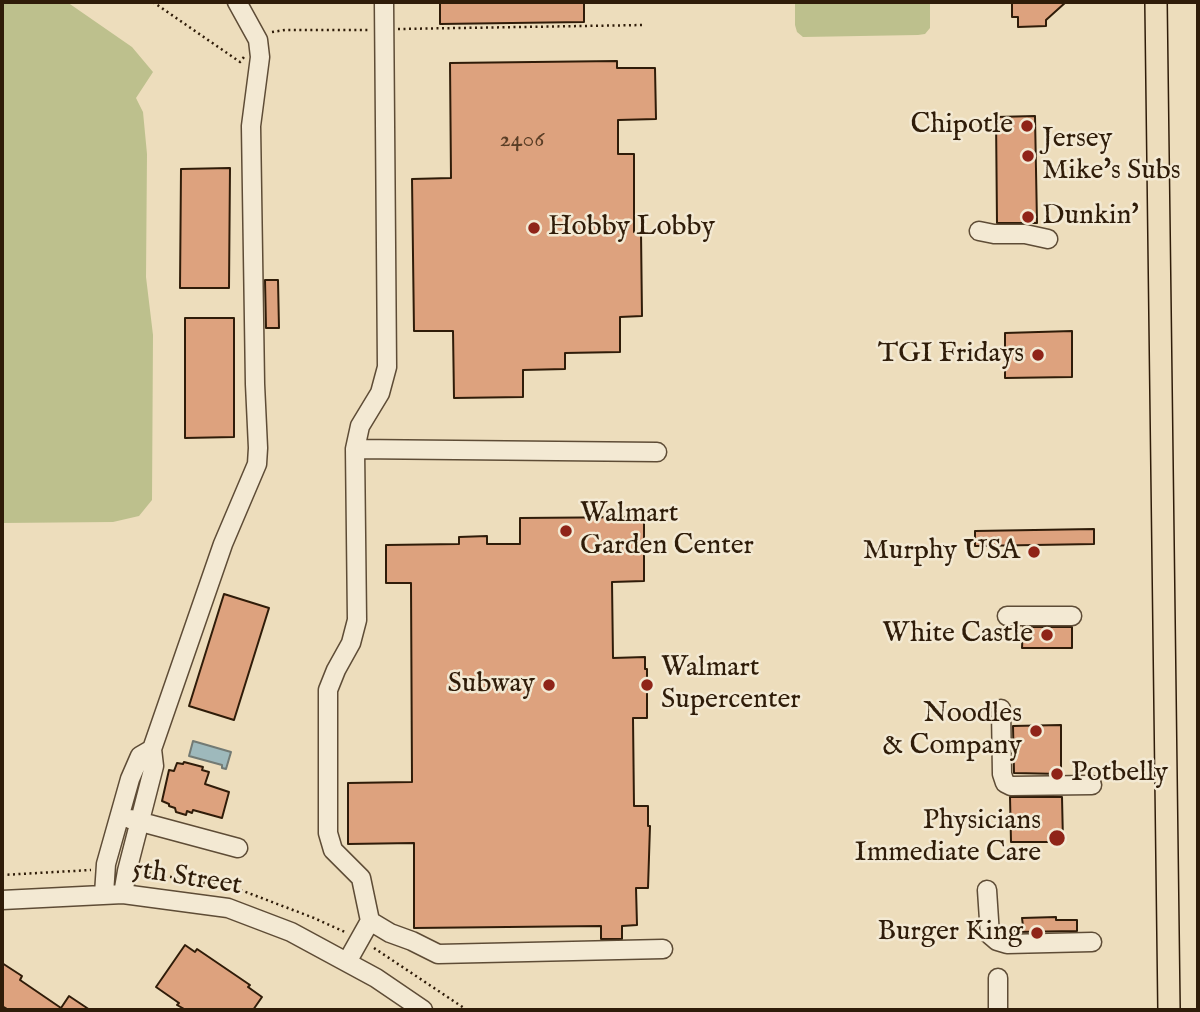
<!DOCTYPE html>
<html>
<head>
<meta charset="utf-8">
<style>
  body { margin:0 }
  #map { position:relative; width:1200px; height:1012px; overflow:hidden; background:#edddbc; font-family:"IM FELL English",serif }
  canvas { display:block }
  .frame { position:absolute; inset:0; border:4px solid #2f1c09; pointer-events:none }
</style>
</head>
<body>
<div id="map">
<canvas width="1200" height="1012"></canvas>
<div class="frame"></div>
</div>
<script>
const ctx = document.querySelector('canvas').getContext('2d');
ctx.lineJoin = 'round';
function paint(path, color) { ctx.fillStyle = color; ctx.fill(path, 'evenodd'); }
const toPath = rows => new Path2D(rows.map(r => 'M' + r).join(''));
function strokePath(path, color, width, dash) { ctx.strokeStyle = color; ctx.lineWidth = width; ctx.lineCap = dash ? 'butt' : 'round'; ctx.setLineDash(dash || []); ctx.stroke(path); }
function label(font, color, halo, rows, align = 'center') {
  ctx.font = font + ' "IM FELL English",serif'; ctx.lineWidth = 5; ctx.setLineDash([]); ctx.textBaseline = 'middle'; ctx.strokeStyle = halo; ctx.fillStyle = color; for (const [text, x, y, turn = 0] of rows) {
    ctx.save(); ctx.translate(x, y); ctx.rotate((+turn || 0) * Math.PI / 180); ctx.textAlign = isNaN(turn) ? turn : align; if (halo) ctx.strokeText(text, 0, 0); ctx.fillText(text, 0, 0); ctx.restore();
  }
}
const green = toPath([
  [2,2,67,2,132,47,153,72,136,98,143,112,147,154,146,277,153,335,152,500,139,516,113,522,2,523],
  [795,2,930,2,930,28,925,34,918,35,803,37,797,32,795,25]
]);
const water = toPath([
  [193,741,231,752,226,769,222,768,222,765,189,756,193,741]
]);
const building = toPath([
  [440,2,584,2,584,22,440,24,440,2],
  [1012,2,1066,2,1046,20,1046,26,1018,27,1018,17,1012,17,1012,2],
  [617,61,617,68,655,68,656,119,618,120,618,154,634,154,634,232,641,232,642,316,620,317,620,352,565,353,565,369,523,370,523,397,454,398,453,331,414,331,412,179,451,178,450,63,617,61],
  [1035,116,1037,223,997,223,996,117,1035,116],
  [230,168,229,288,180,288,181,169,230,168],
  [265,280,278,280,279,328,266,328,265,280],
  [185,318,234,318,234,437,185,438,185,318],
  [1072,331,1072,377,1005,378,1005,333,1072,331],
  [644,517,644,581,612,582,613,658,645,657,645,669,647,669,647,718,633,718,634,806,648,806,648,826,650,826,648,888,636,888,637,925,622,926,622,939,601,939,601,926,414,928,414,843,348,844,348,783,412,782,411,583,386,583,386,545,459,544,459,537,487,536,487,544,520,544,520,518,644,517],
  [1094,529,1094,544,975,546,975,531,1094,529],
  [224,594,269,608,234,720,189,706,224,594],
  [1023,627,1072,627,1072,648,1022,648,1023,627],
  [1061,725,1061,774,1014,773,1013,726,1061,725],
  [184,762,203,767,202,770,209,772,205,784,229,792,222,818,193,810,192,813,187,811,186,815,176,812,175,808,169,806,169,804,162,801,169,770,174,771,177,763,183,764,184,762],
  [1010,797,1062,797,1063,842,1011,842,1010,797],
  [1056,917,1056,920,1077,920,1077,931,1015,932,1015,926,1023,926,1022,918,1056,917],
  [185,945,195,952,197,949,250,985,248,987,262,997,253,1010,186,1010,177,1005,179,1003,156,987,185,945],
  [2,963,22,976,20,980,61,1008,69,996,90,1010,9,1010,2,1006,2,963]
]);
const path = toPath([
  [153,2,240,62,244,57],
  [398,29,644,25],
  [272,32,285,30,370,30],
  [143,872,238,889,314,918,347,933],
  [2,875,91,870],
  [374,948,467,1010]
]);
const minor = toPath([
  [979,231,994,234,1025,234,1048,239],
  [355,449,657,452],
  [1007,616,1072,616],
  [1001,709,1002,774,1005,783,1011,786,1092,785],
  [130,819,238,848],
  [987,890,990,935,997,941,1007,944,1092,942],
  [104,894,106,864,130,779,140,756,152,749],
  [123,894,127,871,154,766,152,749,223,544,257,464,258,448,255,384,251,126,260,57,258,40,237,2],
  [2,900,123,894,228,908,291,932,376,978,423,1010],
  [370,921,361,878,333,850,328,833,328,690,336,670,351,643,357,620,355,449,360,426,380,393,387,367,384,2],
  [347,962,370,921,390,933,412,941,438,954,663,949],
  [998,978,998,1010]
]);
const major = toPath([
  [1156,2,1169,1010]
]);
const markers = [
  [1027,126,7,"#8f2418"],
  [1028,156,7,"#8f2418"],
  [1028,217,7,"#8f2418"],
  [534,228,7,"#8f2418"],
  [1038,355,7,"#8f2418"],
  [566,531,7,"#8f2418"],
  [1034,552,7,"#8f2418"],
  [1047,635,7,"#8f2418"],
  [549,685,7,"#8f2418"],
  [647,685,7,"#8f2418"],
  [1036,731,7,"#8f2418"],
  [1057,774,7,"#8f2418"],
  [1057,838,9,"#8f2418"],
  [1037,933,7,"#8f2418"]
];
const numberNames = [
  ["2406",522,141]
];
const poiNames = [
  ["Chipotle",1013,126],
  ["Jersey",1042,140,"left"],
  ["Mike's Subs",1042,172,"left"],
  ["Dunkin'",1042,217,"left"],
  ["Hobby Lobby",548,228,"left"],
  ["TGI Fridays",1024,355],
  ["Walmart",580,515,"left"],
  ["Garden Center",580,547,"left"],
  ["Murphy USA",1020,552],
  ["White Castle",1033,635],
  ["Walmart",661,669,"left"],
  ["Supercenter",661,701,"left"],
  ["Subway",535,685],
  ["Noodles",1022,715],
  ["& Company",1022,747],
  ["Potbelly",1071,774,"left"],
  ["Physicians",1041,822],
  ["Immediate Care",1041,854],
  ["Burger King",1023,933]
];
const streetNames = [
  ["5th Street",187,879,9]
];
paint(green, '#bdc08d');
paint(water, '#9eb9bc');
strokePath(water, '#727a74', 2);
paint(building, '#dda27e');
strokePath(building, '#2f1c09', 2);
strokePath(minor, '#5e4c36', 21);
strokePath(major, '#2f1c09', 24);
strokePath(path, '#2f1c09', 2.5, [2, 3.5]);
strokePath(minor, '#f3e9d3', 18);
strokePath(major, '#edddbc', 21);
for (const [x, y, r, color] of markers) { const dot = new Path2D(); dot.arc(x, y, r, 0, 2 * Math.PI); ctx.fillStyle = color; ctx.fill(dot); strokePath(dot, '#f3e9d3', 2.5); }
label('24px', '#5a3e26', null, numberNames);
label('28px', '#2f1c09', '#f3e9d3', poiNames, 'right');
label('28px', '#2f1c09', '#f3e9d3', streetNames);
</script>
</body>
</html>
